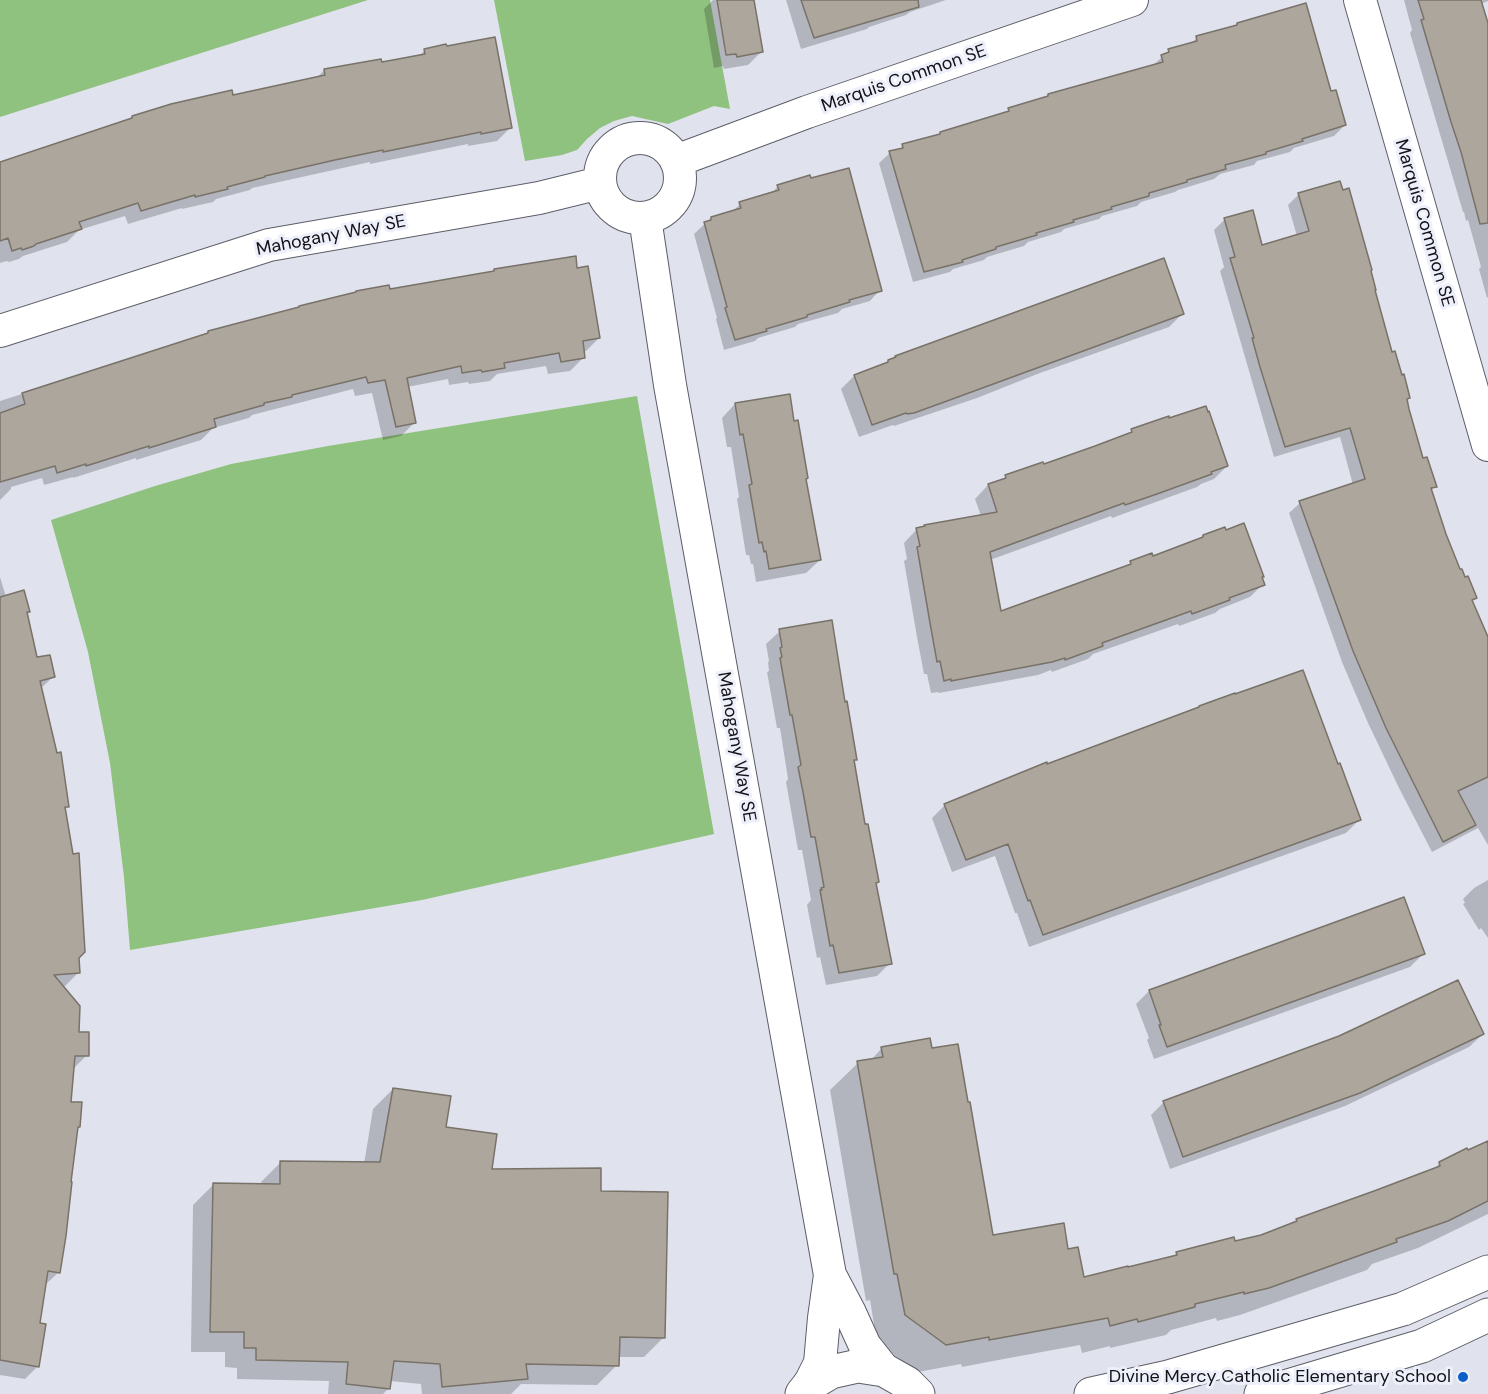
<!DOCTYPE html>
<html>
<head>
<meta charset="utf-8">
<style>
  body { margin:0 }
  canvas { display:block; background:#e0e2ed }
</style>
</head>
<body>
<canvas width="1488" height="1394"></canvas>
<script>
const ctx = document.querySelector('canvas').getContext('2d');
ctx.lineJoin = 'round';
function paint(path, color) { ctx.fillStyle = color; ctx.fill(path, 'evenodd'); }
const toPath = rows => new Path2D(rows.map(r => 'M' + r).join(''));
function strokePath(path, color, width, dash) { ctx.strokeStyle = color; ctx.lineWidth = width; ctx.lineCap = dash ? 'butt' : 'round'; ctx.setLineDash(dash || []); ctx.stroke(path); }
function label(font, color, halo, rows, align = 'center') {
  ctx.font = font + ' "DM Sans",sans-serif'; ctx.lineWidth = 6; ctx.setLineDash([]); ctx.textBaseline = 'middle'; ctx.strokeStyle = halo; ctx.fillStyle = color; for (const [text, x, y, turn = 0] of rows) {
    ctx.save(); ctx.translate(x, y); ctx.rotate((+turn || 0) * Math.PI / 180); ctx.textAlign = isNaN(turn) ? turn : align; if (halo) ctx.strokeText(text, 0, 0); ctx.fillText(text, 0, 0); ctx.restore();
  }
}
const green = toPath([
  [0,0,368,0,0,117],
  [494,0,710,0,730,109,714,106,668,124,632,116,614,121,600,128,587,139,577,150,562,155,525,161],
  [637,396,714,834,422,900,130,950,124,877,110,763,88,652,51,520,155,486,231,464,328,446]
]);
const shadow = toPath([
  [713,0,753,0,761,52,748,65,724,69,723,66,714,68,704,9],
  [786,0,946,0,910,12,906,15,869,27,867,29,801,49],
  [1404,0,1488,0,1488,1,1481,4,1488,29,1488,297,1487,298,1479,269,1481,267,1468,220,1466,221,1464,212,1463,212,1410,33,1412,30],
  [1237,24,1330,93,1345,125,1334,136,1294,148,1290,152,1257,161,1254,165,1220,174,1214,179,1178,190,1175,192,1141,202,1137,206,1102,216,1099,219,1064,229,1061,232,1028,242,1024,246,987,257,984,260,953,269,950,272,913,282,879,163,890,153,898,151,903,146,1004,115,1009,110,1151,67,1169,51,1190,44,1197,38,1234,27],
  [425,50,511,127,497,141,468,146,468,144,370,164,370,162,320,173,252,188,250,190,216,199,213,202,182,209,182,208,128,224,125,216,79,230,67,242,23,256,19,259,9,262,7,261,0,263,0,163,129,120,132,117,316,79,324,70,380,61,381,64,418,57],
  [778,186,880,290,870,301,842,309,838,313,798,324,795,327,758,338,755,341,724,350,716,319,717,318,694,234,711,218,732,212,740,204,770,195],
  [1299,194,1370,271,1391,354,1409,398,1406,401,1422,460,1435,486,1431,491,1459,571,1475,598,1471,602,1488,643,1488,845,1478,828,1432,852,1399,788,1368,723,1342,662,1289,513,1300,503,1353,485,1340,437,1274,457,1220,271,1224,267,1214,230,1225,219,1261,247,1297,236,1288,205],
  [576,270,599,338,586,351,583,351,584,357,570,371,548,374,546,366,497,374,490,381,469,384,468,382,449,385,448,379,407,387,414,423,401,436,383,440,372,393,355,396,353,389,252,415,249,418,213,428,201,440,136,460,136,458,73,478,73,477,44,485,42,478,11,487,11,489,0,500,0,401,204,336,208,332,389,291],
  [1182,314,1169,327,1040,373,977,398,894,426,893,425,859,437,841,389,854,376,885,365],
  [735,404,804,480,820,560,806,573,756,582,753,564,751,564,749,555,746,555,737,499,739,497,731,447,727,447,722,418],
  [1132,431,1227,466,1214,479,1201,484,1197,487,1112,518,1111,516,990,560,999,613,1127,567,1131,562,1152,558,1263,584,1250,597,1220,609,1215,613,1179,626,1178,624,1093,654,1088,659,1052,672,1051,670,1038,675,939,693,938,692,931,693,927,674,924,674,917,637,904,561,907,559,904,543,917,529,981,516,975,499,988,485,1002,481,1006,477,1043,466,1127,435],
  [0,577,6,597,28,611,26,614,36,659,53,677,40,689,67,806,64,809,78,973,65,986,61,986,78,1034,87,1055,74,1068,72,1068,69,1103,79,1127,76,1129,59,1272,45,1285,38,1324,38,1366,25,1379,0,1375],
  [780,631,844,703,855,759,853,762,890,963,877,976,826,985,820,957,817,958,807,905,811,900,802,850,798,850,786,782,788,779,780,728,777,728,767,672,769,671,768,662,769,661,766,644],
  [945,805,1359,820,1346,833,1029,947,1017,913,1015,913,995,856,952,872,932,818],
  [1488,880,1488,938,1481,928,1479,930,1463,904,1465,903,1463,899,1474,888],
  [1403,899,1423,954,1410,967,1154,1059,1147,1040,1149,1038,1136,1004,1149,991],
  [1483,1034,1469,1047,1345,1106,1170,1169,1151,1115,1164,1102],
  [882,1048,991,1237,1067,1250,1082,1279,1173,1257,1177,1253,1234,1243,1261,1236,1292,1224,1297,1220,1432,1171,1440,1163,1488,1141,1488,1214,1418,1248,1372,1264,1367,1270,1240,1315,1217,1321,1216,1318,1171,1330,1166,1335,1110,1348,1110,1346,1082,1353,1080,1345,993,1361,962,1367,961,1364,918,1372,877,1343,870,1300,866,1301,830,1090,858,1063,870,1061],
  [393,1089,445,1128,490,1170,599,1193,664,1337,644,1357,618,1357,617,1365,597,1385,521,1384,511,1394,422,1394,421,1384,390,1381,389,1388,383,1394,328,1394,329,1381,237,1379,237,1368,225,1367,225,1352,191,1352,193,1205,213,1185,261,1185,261,1182,281,1162,364,1164,373,1109]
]);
const building = toPath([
  [717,0,754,0,763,52,737,57,736,54,726,55,717,0],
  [801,0,918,0,919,7,814,38,801,0],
  [1418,0,1481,0,1488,23,1488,223,1480,224,1461,152,1451,122,1421,20,1424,19,1418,0],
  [1306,3,1331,91,1336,90,1346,125,1302,139,1303,141,1266,152,1266,154,1225,165,1226,169,1187,180,1187,182,1149,193,1149,196,1111,207,1112,209,1073,220,1074,222,1036,233,1037,235,996,247,996,249,962,260,963,262,924,272,889,151,903,148,902,144,940,134,940,132,1009,111,1008,108,1048,96,1048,94,1163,62,1161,55,1169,52,1168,49,1197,41,1196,36,1237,25,1237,23,1306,3],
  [495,37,512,128,481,134,481,132,383,152,383,150,335,160,265,176,265,177,227,187,228,189,195,197,195,195,141,211,138,203,79,222,82,229,36,244,34,246,22,250,21,248,12,251,8,238,0,241,0,162,132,118,132,116,171,104,232,90,233,95,325,75,324,69,381,59,382,62,425,54,424,49,446,44,447,46,495,37],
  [849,168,882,291,849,300,850,302,807,315,807,317,766,329,767,331,735,340,725,308,727,307,704,222,711,220,711,217,741,208,739,202,779,190,777,185,810,175,811,178,849,168],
  [1340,181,1343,190,1349,188,1372,270,1371,271,1376,290,1375,290,1392,352,1395,351,1402,375,1404,374,1410,398,1407,399,1409,409,1423,458,1427,457,1437,487,1431,488,1446,534,1460,569,1462,569,1465,577,1468,576,1477,598,1472,600,1488,637,1488,777,1458,791,1476,825,1443,842,1386,728,1353,651,1299,501,1365,479,1350,428,1285,447,1260,367,1252,338,1254,338,1230,258,1235,257,1224,218,1253,210,1262,245,1309,231,1298,193,1340,181],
  [576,256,577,268,588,266,600,338,583,341,585,358,561,362,559,353,504,363,505,368,482,372,481,370,462,373,461,366,407,378,416,423,396,427,385,380,368,383,366,377,292,395,292,397,264,403,264,405,214,419,216,427,149,448,149,446,86,466,86,464,57,473,55,466,0,482,0,413,25,404,22,393,208,333,208,331,299,307,299,306,356,292,356,291,389,285,390,289,494,271,494,269,576,256],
  [1164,258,1184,314,947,401,914,413,907,414,906,413,872,425,854,375,888,362,888,360,896,357,895,356,1164,258],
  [790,394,794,421,798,420,808,478,806,479,821,560,769,569,766,551,764,552,762,542,759,543,749,485,752,484,743,434,740,435,735,403,790,394],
  [1206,406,1208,412,1209,411,1228,466,1211,472,1212,474,1157,494,1125,505,1124,503,990,552,1001,611,1131,564,1130,561,1152,553,1153,556,1203,537,1203,535,1225,527,1226,530,1244,523,1264,577,1262,577,1265,585,1229,598,1230,600,1192,614,1191,611,1102,643,1103,646,1065,660,1065,658,1052,662,951,681,951,679,944,681,940,661,937,662,930,623,917,547,920,546,916,528,925,526,924,525,997,512,988,484,1006,478,1005,475,1043,462,1044,464,1095,446,1132,432,1131,429,1169,416,1169,418,1206,406],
  [24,590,30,612,27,612,37,657,50,655,55,677,40,681,57,753,61,752,69,807,65,807,73,854,79,853,85,952,79,958,80,973,54,975,80,1006,79,1032,89,1032,89,1056,75,1056,71,1102,82,1102,80,1127,78,1127,71,1182,72,1182,66,1236,60,1273,48,1271,40,1323,46,1324,39,1367,0,1360,0,597,24,590],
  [832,620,845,702,847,701,857,760,854,760,865,824,868,824,879,882,876,883,892,964,839,973,833,945,830,946,820,890,822,890,821,888,824,887,815,837,811,837,803,792,798,767,801,765,792,715,790,715,780,658,782,657,780,648,782,647,779,629,832,620],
  [1303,670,1338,764,1340,763,1361,820,1043,935,1030,900,1028,901,1008,844,966,860,944,804,1047,762,1047,764,1199,707,1199,706,1235,693,1235,694,1303,670],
  [1404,897,1425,954,1167,1047,1159,1025,1161,1025,1149,990,1404,897],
  [1458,980,1484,1034,1360,1093,1183,1157,1163,1101,1339,1036,1458,980],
  [930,1038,932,1048,958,1044,968,1102,970,1102,993,1235,1064,1223,1068,1249,1078,1247,1084,1277,1128,1266,1128,1267,1177,1255,1176,1252,1234,1237,1235,1241,1261,1235,1297,1221,1296,1219,1374,1191,1440,1166,1439,1162,1467,1148,1468,1150,1488,1141,1488,1201,1448,1221,1396,1239,1397,1242,1269,1288,1244,1294,1244,1292,1195,1304,1195,1307,1138,1322,1137,1319,1110,1326,1108,1318,1022,1334,989,1340,989,1337,946,1345,905,1315,897,1274,894,1274,857,1061,883,1057,881,1047,930,1038],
  [393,1088,451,1096,446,1127,497,1134,492,1169,601,1168,601,1191,668,1192,665,1338,620,1337,619,1366,526,1364,528,1379,442,1387,440,1364,394,1361,390,1389,346,1384,348,1362,256,1360,256,1348,244,1348,244,1332,210,1332,213,1183,280,1184,280,1161,380,1162,393,1088]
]);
const street = toPath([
  [1360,0,1488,445],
  '600 178a40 40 0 1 1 80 0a40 40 0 1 1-80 0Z',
  [676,161,807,112,1132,0],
  [645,218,670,385,830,1275,824,1318,820,1363,809,1385],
  [0,331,269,245,539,198,600,183],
  [830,1275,850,1313,865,1346,884,1370]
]);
const secondary = toPath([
  [802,1394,809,1385,831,1372,858,1366,884,1370,907,1383,918,1394],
  [1091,1394,1168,1377,1403,1309,1488,1272],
  [1261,1394,1422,1346,1488,1315]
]);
const markers = [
  [1463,1377,6,"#0d5dc6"]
];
const streetNames = [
  ["Marquis Common SE",904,79,-19],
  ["Marquis Common SE",1424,223,74],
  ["Mahogany Way SE",331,236,-11],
  ["Mahogany Way SE",736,747,80]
];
const poiNames = [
  ["Divine Mercy Catholic Elementary School",1451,1377]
];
paint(green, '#90c27f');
paint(shadow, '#0003');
paint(building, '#aca69c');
strokePath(building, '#787269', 1.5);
strokePath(street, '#5d5e68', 34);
strokePath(secondary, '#5d5e68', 35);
strokePath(street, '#fff', 32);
strokePath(secondary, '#fff', 33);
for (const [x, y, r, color] of markers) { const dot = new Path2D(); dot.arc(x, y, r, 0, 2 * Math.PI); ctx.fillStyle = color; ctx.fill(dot); strokePath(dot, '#edeffa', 2); }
label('18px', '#121216', '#edeffa', streetNames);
label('18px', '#121216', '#edeffa', poiNames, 'right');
</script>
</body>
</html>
